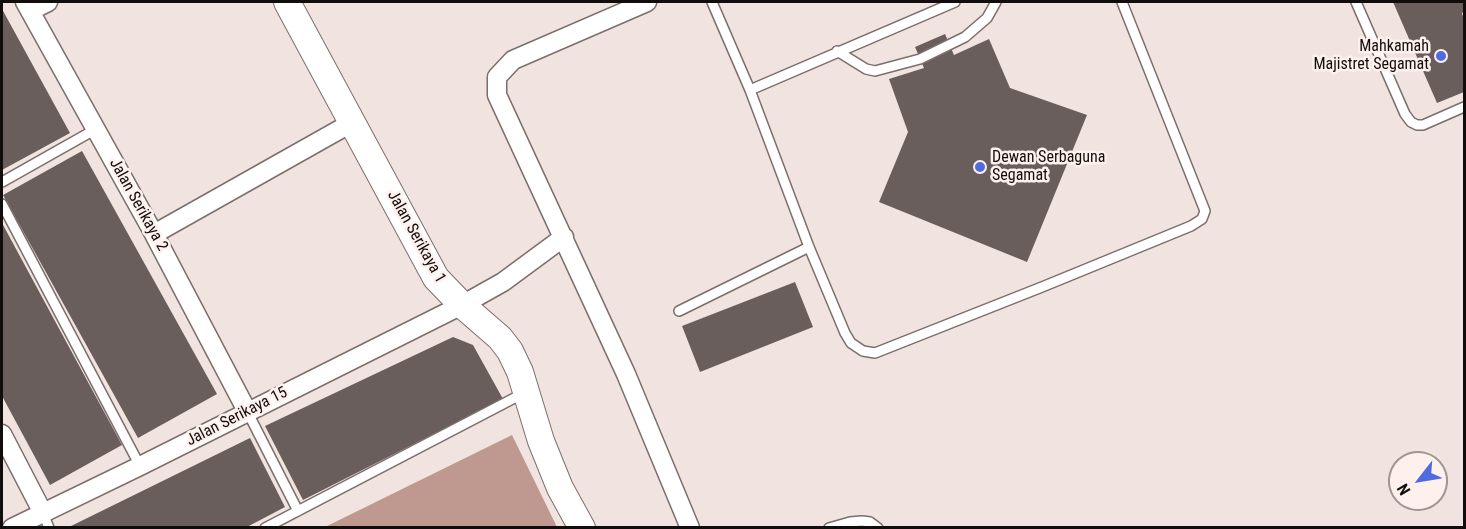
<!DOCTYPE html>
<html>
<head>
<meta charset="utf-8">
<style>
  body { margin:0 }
  #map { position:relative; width:1466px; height:529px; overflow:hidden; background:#f0e3e0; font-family:"Roboto Condensed",sans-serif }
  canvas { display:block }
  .frame { position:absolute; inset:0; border:3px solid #110d0c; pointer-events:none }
  .north { position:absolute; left:1388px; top:451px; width:60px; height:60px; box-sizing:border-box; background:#fef0ed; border:2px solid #9f9593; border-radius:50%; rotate:239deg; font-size:16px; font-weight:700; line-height:24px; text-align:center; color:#110d0c }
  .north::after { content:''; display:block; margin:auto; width:21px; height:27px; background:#506be0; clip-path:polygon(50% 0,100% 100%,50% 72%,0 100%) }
</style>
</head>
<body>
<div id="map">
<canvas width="1466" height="529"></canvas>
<div class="frame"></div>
<div class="north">N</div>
</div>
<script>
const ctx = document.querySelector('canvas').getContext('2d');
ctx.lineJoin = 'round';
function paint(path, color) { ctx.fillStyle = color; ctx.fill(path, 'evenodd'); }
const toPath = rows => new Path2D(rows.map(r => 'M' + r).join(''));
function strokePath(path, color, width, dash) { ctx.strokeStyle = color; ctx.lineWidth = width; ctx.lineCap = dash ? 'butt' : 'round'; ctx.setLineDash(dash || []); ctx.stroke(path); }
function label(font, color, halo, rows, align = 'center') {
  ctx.font = font + ' "Roboto Condensed",sans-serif'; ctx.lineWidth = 5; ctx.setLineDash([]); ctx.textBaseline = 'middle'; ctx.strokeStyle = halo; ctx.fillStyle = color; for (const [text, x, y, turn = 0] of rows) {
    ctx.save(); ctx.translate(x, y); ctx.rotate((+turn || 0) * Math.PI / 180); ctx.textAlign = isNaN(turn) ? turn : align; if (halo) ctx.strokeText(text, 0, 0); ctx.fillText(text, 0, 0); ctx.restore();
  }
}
const forest = toPath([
  [512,435,557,527,325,527]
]);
const building = toPath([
  [1393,2,1464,2,1464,12,1462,13,1464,20,1464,92,1437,103],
  [2,9,70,133,2,170],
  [945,34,954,55,989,39,1010,88,1087,115,1027,262,879,202,908,132,889,79,924,68,915,47],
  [82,151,217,394,138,438,3,195],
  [2,223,122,445,50,485,2,396],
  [795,282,813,327,700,372,682,326],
  [453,337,473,345,503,399,303,500,265,426],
  [250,438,285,507,245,528,67,528]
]);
const lane = toPath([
  [712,2,750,90,809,247,845,333,851,343,863,351,875,353,1042,287,1191,226,1202,219,1205,211,1122,2],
  [1356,2,1405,114,1411,122,1417,125,1423,125,1464,107],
  [837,51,866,69,875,71,920,59,965,37,987,18,996,2],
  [750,90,955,2],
  [2,182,96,129],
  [2,204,140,466],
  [679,311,809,247],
  [247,411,298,511],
  [43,513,49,528],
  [265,528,524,393],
  [829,528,850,522,862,521,870,522,878,528]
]);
const street = toPath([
  [25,2,154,234,247,411],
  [647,2,513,60,497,77,497,95,626,374,690,528],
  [30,11,48,2],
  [154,234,353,122],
  [2,434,43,513],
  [12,528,140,466,462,305,503,282,564,237]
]);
const secondary = toPath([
  [287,2,436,278,462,305,500,338,510,351,520,372,541,441,560,488,582,528]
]);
const markers = [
  [1441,56,6,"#506be0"],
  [980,167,6,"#506be0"]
];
const poiNames = [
  ["Mahkamah",1429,47],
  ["Majistret Segamat",1429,65],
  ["Dewan Serbaguna",992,158,"left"],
  ["Segamat",992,176,"left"]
];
const streetNames = [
  ["Jalan Serikaya 2",138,205,61],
  ["Jalan Serikaya 1",416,237,61],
  ["Jalan Serikaya 15",237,417,-27]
];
paint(forest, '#bf9990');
paint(building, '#6a5e5c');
strokePath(lane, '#7b6f6c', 12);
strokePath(street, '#7b6f6c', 21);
strokePath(secondary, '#7b6f6c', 28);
strokePath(lane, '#fff', 9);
strokePath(street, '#fff', 18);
strokePath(secondary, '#fff', 26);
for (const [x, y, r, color] of markers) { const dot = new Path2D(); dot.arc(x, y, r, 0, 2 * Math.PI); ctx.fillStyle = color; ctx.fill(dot); strokePath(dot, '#fef0ed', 2); }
label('16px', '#110d0c', '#fef0ed', poiNames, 'right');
label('16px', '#110d0c', '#fef0ed', streetNames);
</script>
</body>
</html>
